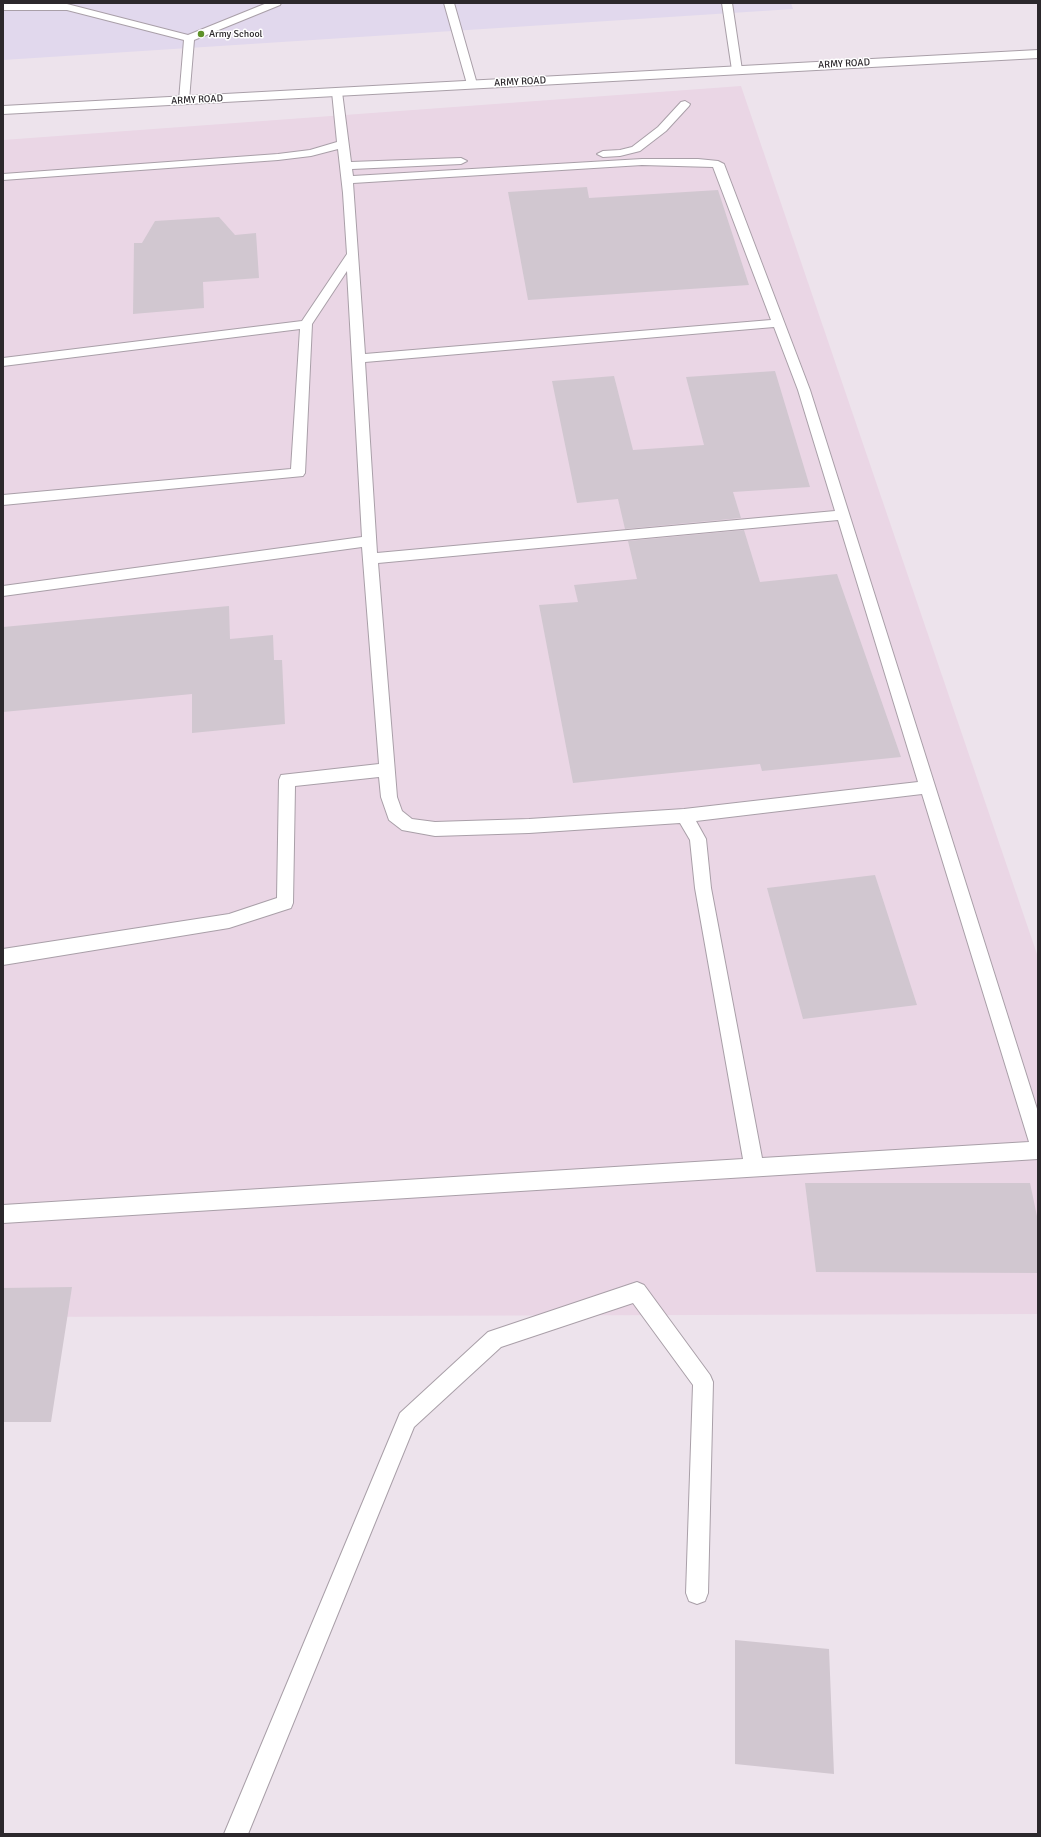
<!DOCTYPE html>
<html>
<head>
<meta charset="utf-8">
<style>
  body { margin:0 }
  #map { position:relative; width:1041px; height:1837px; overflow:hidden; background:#ede3ec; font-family:Signika,sans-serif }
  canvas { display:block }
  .frame { position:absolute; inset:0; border:4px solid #2c282c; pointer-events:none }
</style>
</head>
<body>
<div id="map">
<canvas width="1041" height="1837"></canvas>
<div class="frame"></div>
</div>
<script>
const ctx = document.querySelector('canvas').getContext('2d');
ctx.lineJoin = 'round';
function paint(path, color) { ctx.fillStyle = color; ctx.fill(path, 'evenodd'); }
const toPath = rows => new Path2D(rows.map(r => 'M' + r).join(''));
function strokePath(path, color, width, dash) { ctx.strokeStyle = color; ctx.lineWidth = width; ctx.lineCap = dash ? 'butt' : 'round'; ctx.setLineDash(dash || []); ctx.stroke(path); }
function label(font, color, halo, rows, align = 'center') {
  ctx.font = font + ' Signika,sans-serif'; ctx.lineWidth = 3; ctx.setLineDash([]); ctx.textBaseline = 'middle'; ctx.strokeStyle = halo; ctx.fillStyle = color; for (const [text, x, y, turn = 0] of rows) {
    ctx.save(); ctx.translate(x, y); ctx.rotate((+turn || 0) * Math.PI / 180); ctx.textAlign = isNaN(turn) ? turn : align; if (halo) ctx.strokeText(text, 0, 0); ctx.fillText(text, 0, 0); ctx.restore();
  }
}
const industrial = toPath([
  [741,86,1038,957,1038,1314,3,1317,3,140]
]);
const education = toPath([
  [3,3,791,3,793,9,3,60]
]);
const building = toPath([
  [587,187,589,198,718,190,749,285,528,300,508,192],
  [219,217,235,235,256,233,259,278,203,282,204,308,133,314,134,243,142,243,155,221],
  [775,371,810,487,733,492,741,518,625,529,618,499,577,503,552,381,614,376,633,450,704,445,686,377],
  [744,530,760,582,837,574,901,757,762,771,760,764,573,783,539,605,578,602,574,585,637,579,628,541],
  [229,606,230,639,273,635,274,660,282,660,285,724,192,733,192,694,3,712,3,627],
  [875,875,917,1005,803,1019,767,888],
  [805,1183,1030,1183,1038,1221,1038,1273,816,1272],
  [72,1287,51,1422,3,1422,3,1288],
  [735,1640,829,1649,834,1774,735,1764]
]);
const service = toPath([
  [267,3,281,3,280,5,194,40,189,100,184,103,179,100,184,40,67,10,3,10,3,4,67,4,188,35,267,3],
  [444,3,454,3,477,84,476,86,472,87,467,84,444,3],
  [722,3,732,3,742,70,737,73,732,70,722,3],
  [337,89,342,92,351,162,461,158,467,161,461,164,352,169,353,176,642,159,698,159,718,161,724,164,810,390,1038,1112,1038,1159,3,1223,3,1205,743,1159,695,888,690,840,680,823,529,833,435,836,402,830,389,820,381,797,379,777,295,786,293,903,291,908,229,928,3,965,3,949,229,914,277,898,279,780,281,775,379,764,362,547,3,596,3,586,362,537,347,271,312,324,305,473,303,476,3,505,3,495,291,469,300,329,3,366,3,358,302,321,347,254,343,193,338,149,311,156,278,160,3,180,3,174,278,154,310,150,337,142,332,92,337,89],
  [642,165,713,167,771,320,365,354,353,183,642,165],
  [774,327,798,390,835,511,377,553,365,362,774,327],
  [838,520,918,782,684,809,529,819,435,822,412,819,402,811,397,797,378,563,838,520],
  [922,794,1029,1142,762,1158,711,888,706,839,696,821,922,794],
  [685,101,690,104,689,106,666,131,640,151,620,156,603,157,597,154,603,151,620,150,632,147,658,127,681,102,685,101],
  [637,1282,644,1285,710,1375,713,1382,708,1593,705,1601,697,1604,689,1601,686,1593,693,1385,633,1303,501,1347,414,1427,248,1834,224,1834,400,1413,488,1332,637,1282]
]);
const tertiary = toPath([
  [1038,50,1038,58,3,114,3,106,1038,50]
]);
const markers = [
  [201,34,4,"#5e9129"]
];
const farPoinames = [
  ["Army School",209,34]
];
const farStreetnames = [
  ["ARMY ROAD",844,64,-3],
  ["ARMY ROAD",520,82,-3],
  ["ARMY ROAD",197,100,-3]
];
paint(industrial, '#ead6e5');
paint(education, '#e1d8ed');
paint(building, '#d1c7d0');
strokePath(service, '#a99fa8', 2);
strokePath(tertiary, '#a99fa8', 2);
paint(service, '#fff');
paint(tertiary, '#fff');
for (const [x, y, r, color] of markers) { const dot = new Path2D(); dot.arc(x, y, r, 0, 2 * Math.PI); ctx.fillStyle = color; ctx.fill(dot); strokePath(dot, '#fff', 1.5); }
label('10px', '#2c282c', '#fff', farPoinames, 'left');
label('10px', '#2c282c', '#fff', farStreetnames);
</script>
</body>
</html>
